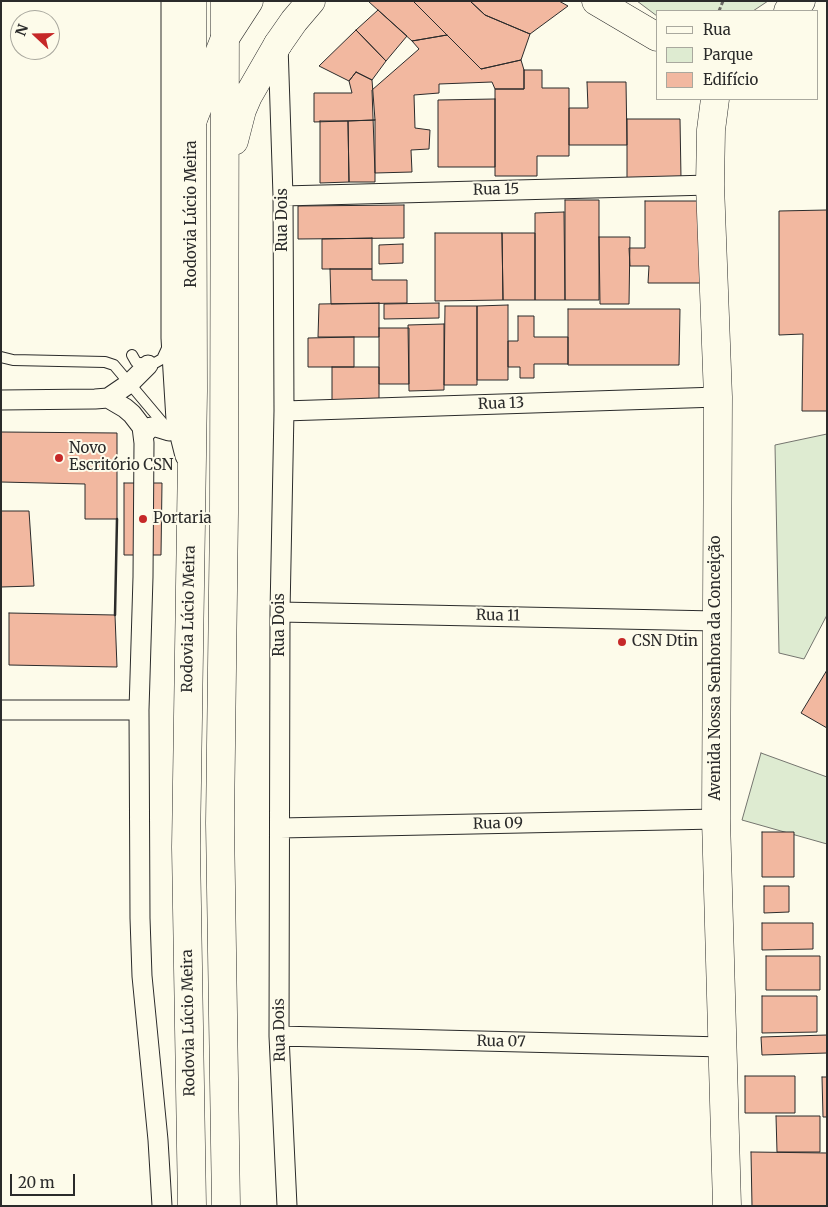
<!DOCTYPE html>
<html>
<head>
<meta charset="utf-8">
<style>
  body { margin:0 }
  #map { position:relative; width:828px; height:1207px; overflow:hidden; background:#fdfbea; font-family:Merriweather,serif }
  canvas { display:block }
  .frame { position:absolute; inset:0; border:2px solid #2b2b2b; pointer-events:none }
  .legend { position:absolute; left:656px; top:10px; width:162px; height:90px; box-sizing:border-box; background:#fdfbea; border:1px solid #a9a89e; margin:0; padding:6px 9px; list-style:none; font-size:15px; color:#2b2b2b }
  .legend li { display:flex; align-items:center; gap:10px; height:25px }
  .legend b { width:25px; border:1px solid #a9a89e }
  .north { position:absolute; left:10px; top:10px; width:50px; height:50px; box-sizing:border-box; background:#fdfbea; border:1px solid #a9a89e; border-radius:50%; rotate:291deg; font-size:14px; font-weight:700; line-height:20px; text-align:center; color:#2b2b2b }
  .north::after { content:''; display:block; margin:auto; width:18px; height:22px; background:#c62828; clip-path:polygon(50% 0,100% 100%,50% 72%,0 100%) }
  .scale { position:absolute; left:10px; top:1174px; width:65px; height:22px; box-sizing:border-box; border:2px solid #2b2b2b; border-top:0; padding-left:6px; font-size:15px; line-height:18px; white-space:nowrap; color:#2b2b2b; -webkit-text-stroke:4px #fdfbea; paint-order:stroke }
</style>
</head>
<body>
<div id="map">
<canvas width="828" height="1207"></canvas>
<div class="frame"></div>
<ul class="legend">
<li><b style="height:6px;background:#fdfbea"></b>Rua</li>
<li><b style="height:14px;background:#deebd1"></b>Parque</li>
<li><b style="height:14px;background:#f2b8a0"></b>Edifício</li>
</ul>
<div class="north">N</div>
<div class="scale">20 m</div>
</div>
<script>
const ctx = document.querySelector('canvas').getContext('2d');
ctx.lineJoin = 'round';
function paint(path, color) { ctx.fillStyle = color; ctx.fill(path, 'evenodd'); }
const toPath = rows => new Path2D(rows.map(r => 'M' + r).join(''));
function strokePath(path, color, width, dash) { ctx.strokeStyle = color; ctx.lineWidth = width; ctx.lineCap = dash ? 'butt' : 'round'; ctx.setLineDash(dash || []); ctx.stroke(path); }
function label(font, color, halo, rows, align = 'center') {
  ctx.font = font + ' Merriweather,serif'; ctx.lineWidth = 4; ctx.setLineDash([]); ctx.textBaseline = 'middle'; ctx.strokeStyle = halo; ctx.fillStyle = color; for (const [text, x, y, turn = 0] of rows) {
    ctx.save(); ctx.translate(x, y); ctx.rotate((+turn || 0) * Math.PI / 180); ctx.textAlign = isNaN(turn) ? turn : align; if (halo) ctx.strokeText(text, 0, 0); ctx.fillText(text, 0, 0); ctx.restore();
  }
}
const green = toPath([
  [637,1,768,1,753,11,657,11,657,16,637,1],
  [827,434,827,615,804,659,779,653,775,445,827,434],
  [761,753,827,777,827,844,742,820,761,753]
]);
const building = toPath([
  [368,1,413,1,447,35,412,41,368,1],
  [413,1,470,1,485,15,530,34,521,60,481,69,413,1],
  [470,1,559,1,568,6,530,34,485,15,470,1],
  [378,10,407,36,386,61,356,30,378,10],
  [356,30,386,61,372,80,356,72,349,81,319,66,356,30],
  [447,35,481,69,521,60,524,70,524,89,495,89,492,82,439,84,439,93,414,95,415,128,430,130,429,149,411,150,412,172,375,173,372,90,419,49,412,41,447,35],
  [524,70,542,70,542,88,569,88,569,156,537,156,537,176,495,176,495,89,524,89,524,70],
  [356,72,372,80,375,120,314,122,314,93,352,93,349,81,356,72],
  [587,82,626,82,627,145,569,145,569,108,588,108,587,82],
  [495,99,495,167,438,167,438,100,495,99],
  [627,119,680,119,681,178,627,178,627,119],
  [375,120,375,182,349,182,348,121,375,120],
  [320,121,348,121,349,182,320,183,320,121],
  [565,200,599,200,599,300,565,300,565,200],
  [645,201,705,201,705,283,648,283,649,266,630,266,629,248,645,248,645,201],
  [404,205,404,238,298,239,298,206,404,205],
  [827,210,827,411,802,411,803,334,779,335,779,211,827,210],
  [564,212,565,300,535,300,535,213,564,212],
  [435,233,502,233,503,300,435,301,435,233],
  [502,233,535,233,535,300,503,300,502,233],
  [599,237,630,237,629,304,600,304,599,237],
  [372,238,372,269,322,269,322,239,372,238],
  [403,244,403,263,379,264,379,245,403,244],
  [330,269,372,269,372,280,407,280,407,303,331,304,330,269],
  [379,303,379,337,318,337,319,304,379,303],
  [439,303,439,318,384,319,384,304,439,303],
  [508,305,508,380,477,380,477,306,508,305],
  [445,306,477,306,477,385,444,385,445,306],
  [568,309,680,309,679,365,568,365,568,309],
  [518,316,534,316,534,337,568,337,568,364,534,364,534,378,520,378,520,367,508,367,508,341,518,341,518,316],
  [444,324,444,390,409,391,408,325,444,324],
  [379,328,409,328,409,384,379,384,379,328],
  [354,337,354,367,308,367,308,338,354,337],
  [332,367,379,367,379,401,332,401,332,367],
  [1,432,117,433,117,519,85,519,85,484,1,482,1,432],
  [124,483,162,483,161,555,124,555,124,483],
  [1,511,29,511,34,586,1,587,1,511],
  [9,613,115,615,117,667,9,665,9,613],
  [827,670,827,728,801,713,827,670],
  [762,832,794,832,794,877,762,877,762,832],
  [764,886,789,886,789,912,764,913,764,886],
  [762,923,813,923,813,949,762,950,762,923],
  [766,956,820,956,820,990,766,990,766,956],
  [762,996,817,996,817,1032,762,1033,762,996],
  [827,1035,827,1053,762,1055,761,1037,827,1035],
  [745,1076,795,1076,795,1113,745,1113,745,1076],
  [822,1077,827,1077,827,1117,823,1117,822,1077],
  [776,1116,820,1116,820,1152,777,1152,776,1116],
  [751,1152,827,1153,827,1206,752,1206,751,1152]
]);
const path = toPath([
  [719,11,723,1]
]);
const lane = toPath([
  [132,355,136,362,148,365,153,364,162,359,168,346],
  [1,357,13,360,105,362,114,365,167,428]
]);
const street = toPath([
  [171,1,171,338,176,420,185,456],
  [278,45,283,196,284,411,280,612,279,1036,287,1206],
  [283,196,710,185],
  [108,398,125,408,132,414,142,427,144,443,143,577,139,710,140,918,142,976,158,1140,162,1206],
  [1,400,95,399,108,398,130,383,148,365],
  [284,411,718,397],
  [144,434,151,427,156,427,169,431],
  [280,612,716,621],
  [1,710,139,710],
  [280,828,716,819],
  [279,1036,723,1047]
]);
const secondary = toPath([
  [596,1,657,37],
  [788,11,801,1],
  [278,44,294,21,311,1],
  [715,99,711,130,710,185,718,397,716,819,727,1206],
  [192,122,225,38,249,1]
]);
const primary = toPath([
  [192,1,193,391,186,847,192,1206],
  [225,1,224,513,220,823,226,1206],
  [234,141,242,110,248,96,278,44]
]);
const wall = toPath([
  [115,615,117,519]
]);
const markers = [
  [59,458,5,"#c62828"],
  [143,519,5,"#c62828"],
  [622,642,5,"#c62828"]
];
const streetNames = [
  ["Rua 15",496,190,-1],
  ["Rodovia Lúcio Meira",192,214,-90],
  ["Rua Dois",283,220,-90],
  ["Rua 13",501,404,-2],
  ["Rua 11",498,616,1],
  ["Rodovia Lúcio Meira",189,619,-89],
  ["Rua Dois",280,625,-90],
  ["Avenida Nossa Senhora da Conceição",716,668,-90],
  ["Rua 09",498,824,-1],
  ["Rodovia Lúcio Meira",189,1023,-91],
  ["Rua Dois",280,1030,-91],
  ["Rua 07",501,1042,1]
];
const poiNames = [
  ["Novo",69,449],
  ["Escritório CSN",69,466],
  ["Portaria",153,519],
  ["CSN Dtin",632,642]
];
paint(green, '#deebd1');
strokePath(green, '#74746e', 1);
paint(building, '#f2b8a0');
strokePath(building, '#2b2b2b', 1);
strokePath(lane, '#2b2b2b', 12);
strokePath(street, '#2b2b2b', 21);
strokePath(secondary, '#2b2b2b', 29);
strokePath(primary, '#2b2b2b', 29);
strokePath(path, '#6a6964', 3, [4, 2.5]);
strokePath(lane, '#fdfbea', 10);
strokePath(street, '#fdfbea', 19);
strokePath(secondary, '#fdfbea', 28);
strokePath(primary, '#fdfbea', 28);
strokePath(wall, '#2b2b2b', 2.5);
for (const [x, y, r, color] of markers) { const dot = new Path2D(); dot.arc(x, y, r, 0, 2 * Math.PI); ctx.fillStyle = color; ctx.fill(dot); strokePath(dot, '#fdfbea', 2); }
label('15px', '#2b2b2b', '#fdfbea', streetNames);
label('15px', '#2b2b2b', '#fdfbea', poiNames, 'left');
</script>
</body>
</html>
